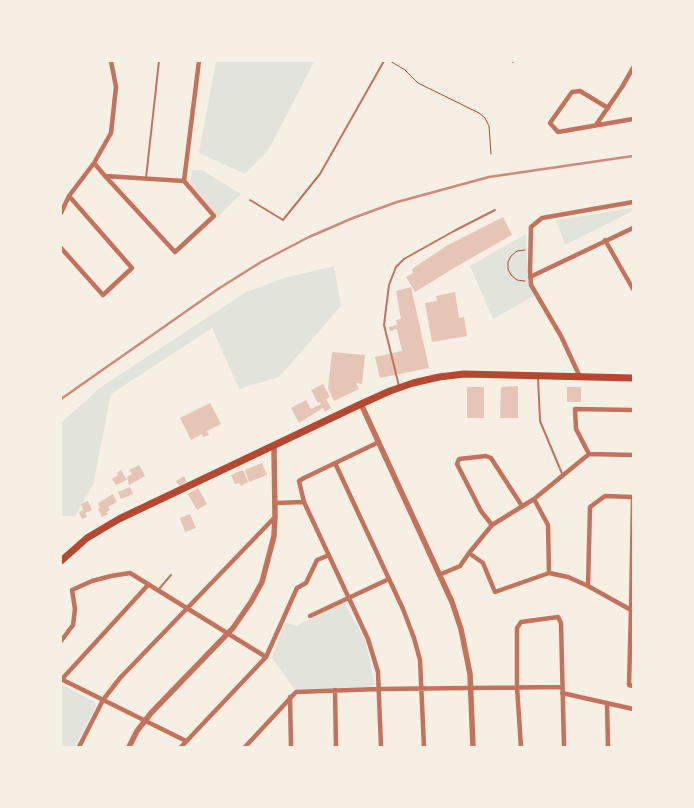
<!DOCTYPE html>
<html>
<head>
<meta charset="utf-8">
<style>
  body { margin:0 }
  #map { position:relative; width:694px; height:808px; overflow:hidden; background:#f6efe4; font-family:Quicksand,sans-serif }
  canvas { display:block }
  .frame { position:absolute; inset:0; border:62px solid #f6efe4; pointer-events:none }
</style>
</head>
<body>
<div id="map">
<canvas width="694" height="808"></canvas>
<div class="frame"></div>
</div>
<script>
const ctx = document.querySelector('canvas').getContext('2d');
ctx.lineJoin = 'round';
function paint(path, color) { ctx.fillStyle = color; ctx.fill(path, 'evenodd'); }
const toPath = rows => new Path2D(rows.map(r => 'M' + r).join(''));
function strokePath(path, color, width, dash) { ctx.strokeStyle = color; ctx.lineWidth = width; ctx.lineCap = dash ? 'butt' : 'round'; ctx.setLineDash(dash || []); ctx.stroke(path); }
const green = toPath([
  [216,61,314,62,269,149,245,174,199,153],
  [192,170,202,170,241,194,218,217,190,185],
  [632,208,633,211,565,245,556,220],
  [526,234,528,283,534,296,493,319,470,266],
  [334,266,341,306,279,377,239,389,212,328,111,394,93,485,75,516,61,516,61,423,101,387,246,292,284,278],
  [344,602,365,640,371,665,374,685,371,687,295,690,272,658,285,622,296,626],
  [61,684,95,702,96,705,75,747,61,747]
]);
const building = toPath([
  [503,217,512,235,459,265,415,292,406,277,413,273,412,269,448,245],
  [411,287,429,368,380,378,375,357,402,351,397,329,390,331,389,327,397,325,396,320,401,319,396,291],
  [455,292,459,318,464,317,467,336,432,342,425,303,437,301,436,296],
  [332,352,365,355,362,384,356,383,359,389,334,401,328,388],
  [323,384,330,397,326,399,331,408,325,412,323,408,299,423,291,408,306,400,311,409,321,404,320,402,318,403,311,390],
  [518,386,518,418,500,418,501,387],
  [467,387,484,387,484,418,467,418],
  [567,387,581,387,581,402,567,402],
  [210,403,221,424,207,431,209,435,203,437,202,434,191,440,180,418],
  [262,463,267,475,249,482,245,470],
  [139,465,145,476,129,485,127,477,132,474,129,470],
  [121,470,127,480,116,485,112,479,118,475,117,473],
  [243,470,248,482,241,486,239,483,235,484,231,475],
  [184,476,187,482,179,486,176,481],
  [130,487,133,494,121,499,118,492],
  [198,488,207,504,197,510,188,494],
  [113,494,117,502,108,507,110,510,107,512,108,514,102,517,98,509,100,508,98,503],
  [88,501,92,510,85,513,87,517,82,519,79,512,83,510,81,504],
  [190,514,196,528,185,532,180,518]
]);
const path = toPath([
  [390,61,405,70,418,83,479,113,485,118,489,126,491,154],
  [525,281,517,280,511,275,508,269,508,262,511,256,517,251,525,250]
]);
const service = toPath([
  [513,62,513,61],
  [146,178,159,61],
  [250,200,283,220,320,174,384,61],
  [538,378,540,421,563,476],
  [399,386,384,325,389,285,396,267,404,259,454,231,495,210],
  [159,589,171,575]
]);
const minor = toPath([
  [608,108,580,91,572,92,550,123,558,132,633,119],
  [596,125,622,87,633,68],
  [94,163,105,176,175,252,214,216,184,181,105,176],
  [184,181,199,61],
  [61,213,69,196,94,163,111,133,116,87,111,61],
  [605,240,633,289],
  [61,248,103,295,132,268,69,196],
  [530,277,633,228],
  [580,377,561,336,531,285,530,271,531,227,542,218,633,202],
  [589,454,576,429,575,409,633,410],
  [335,463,403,609,414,638,420,660,424,747],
  [534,499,548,525,549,573],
  [304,502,299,481,304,478,379,442],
  [275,503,304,502,368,639,378,672,381,747],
  [492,525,481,511,457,464,459,459,486,456,491,458,522,506],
  [469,553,492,525,534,499,589,454,633,455],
  [439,575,460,566,469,553,483,563,495,592,549,573,568,577,588,586,631,610,629,685,633,686],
  [588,586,590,507,605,496,632,497],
  [631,610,633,497],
  [310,616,389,579],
  [61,641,73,625,75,609,72,590,92,581,111,576,130,573,266,657],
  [61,679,186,741],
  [62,679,148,585],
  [335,690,336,747],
  [562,693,633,709],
  [290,697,291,747],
  [607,703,608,747],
  [79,747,103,700,120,678,275,517],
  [181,747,266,657,297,588,306,583,317,560,329,555],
  [245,747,296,692,379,689,562,687],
  [521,747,517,687,517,628,521,622,558,617,561,623,564,747]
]);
const tertiary = toPath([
  [361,404,452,602,461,629,470,674,473,747],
  [129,747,137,731,151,713,233,628,251,602,262,582,274,536,275,516,274,446]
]);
const primary = toPath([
  [61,561,87,538,119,519,361,404,390,391,413,383,439,377,464,374,633,378]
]);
const rail = toPath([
  [61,399,218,289,261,262,309,237,353,218,397,202,489,177,633,156]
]);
paint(green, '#e2e4dc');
paint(building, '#e6c5b7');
strokePath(path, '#b5482f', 1);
strokePath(service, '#c5725c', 2);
strokePath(minor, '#c5725c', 4.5);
strokePath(tertiary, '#c5725c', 5.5);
strokePath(primary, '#b5482f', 7);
strokePath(rail, '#cf8b77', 2.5);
</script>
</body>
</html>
